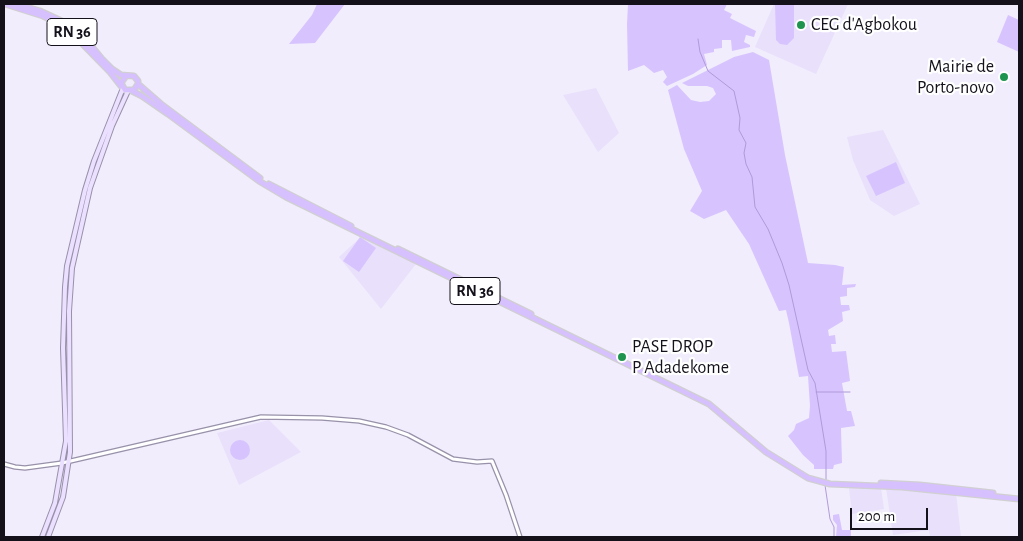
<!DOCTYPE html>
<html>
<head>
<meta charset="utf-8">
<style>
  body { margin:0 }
  #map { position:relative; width:1023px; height:541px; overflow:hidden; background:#f1edfc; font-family:"Alegreya Sans",sans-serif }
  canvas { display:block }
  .frame { position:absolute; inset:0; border:5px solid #14111a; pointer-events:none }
  .scale { position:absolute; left:850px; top:508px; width:78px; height:22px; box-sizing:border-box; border:2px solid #14111a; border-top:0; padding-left:6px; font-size:15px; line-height:18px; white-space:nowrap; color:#14111a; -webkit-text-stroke:4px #fff; paint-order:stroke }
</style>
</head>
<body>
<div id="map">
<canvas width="1023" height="541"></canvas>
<div class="frame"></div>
<div class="scale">200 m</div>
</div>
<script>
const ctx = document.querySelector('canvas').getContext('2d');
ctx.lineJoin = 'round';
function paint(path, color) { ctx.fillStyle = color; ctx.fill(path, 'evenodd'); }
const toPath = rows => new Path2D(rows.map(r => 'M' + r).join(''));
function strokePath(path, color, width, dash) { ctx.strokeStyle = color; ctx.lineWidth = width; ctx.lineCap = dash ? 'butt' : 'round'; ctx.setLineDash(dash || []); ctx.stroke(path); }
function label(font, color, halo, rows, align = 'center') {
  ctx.font = font + ' "Alegreya Sans",sans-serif'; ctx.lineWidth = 4.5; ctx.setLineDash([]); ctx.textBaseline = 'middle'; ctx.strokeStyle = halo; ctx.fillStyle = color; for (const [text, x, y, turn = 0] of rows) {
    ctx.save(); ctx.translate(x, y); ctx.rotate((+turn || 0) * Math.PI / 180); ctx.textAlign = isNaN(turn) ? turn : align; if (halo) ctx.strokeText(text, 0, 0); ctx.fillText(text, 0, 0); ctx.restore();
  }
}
const built = toPath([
  [774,4,848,4,816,74,755,47],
  [596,88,619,133,598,152,563,95],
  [883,130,920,204,894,216,870,200,853,160,847,137],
  [362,236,416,264,381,309,339,257],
  [269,420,301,452,239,485,217,433],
  [849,488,881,488,884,509,852,514],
  [886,488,956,493,961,537,930,537,929,530,893,535]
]);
const green = toPath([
  [317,4,345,4,315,43,289,44,312,15],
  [628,4,727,4,724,10,732,14,730,18,756,31,754,37,746,35,744,42,750,45,750,47,732,51,731,40,722,40,722,48,714,49,714,52,704,54,707,65,693,74,667,86,663,82,667,77,663,70,654,73,644,65,628,71,627,24],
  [775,4,794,4,794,38,787,45,780,44,776,40],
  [1008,15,1019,20,1019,52,997,42],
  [753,52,769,60,785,155,808,263,835,265,844,267,842,285,856,284,855,287,847,288,847,296,840,297,841,305,849,305,850,310,842,312,843,321,828,330,829,336,835,335,836,344,831,344,832,352,846,351,850,381,842,383,847,411,851,411,855,426,841,428,842,463,834,465,833,469,814,469,814,465,803,455,788,436,794,430,796,424,809,418,810,406,808,376,799,377,789,323,786,310,779,311,749,244,726,210,704,219,690,211,702,191,684,149,668,90,677,85,691,100,700,102,709,101,716,94,713,88,707,86,688,86,682,83,734,57],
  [896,162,905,183,876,196,866,176],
  [360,237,376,248,359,272,343,261],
  '230 450a10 10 0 1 1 20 0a10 10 0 1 1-20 0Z',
  [839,514,842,530,851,530,851,537,836,537,837,525,833,520,833,515]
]);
const stream = toPath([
  [698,39,700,52,708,71,734,91,740,118,739,130,746,143,744,153,746,164,752,177,755,207,768,229,782,263,789,285,808,370,815,383,826,451,826,481],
  [816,392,850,392],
  [825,485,830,519,834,527,834,537]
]);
const tertiary = toPath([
  [4,464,15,467,25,468,62,463,261,417,322,418,359,421,386,427,408,435,453,459,477,462,492,461,506,495,520,537]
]);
const secondary = toPath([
  [42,537,55,503,66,441,63,348,65,287,67,266,85,190,94,161,123,88],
  [48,537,63,497,70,452,69,311,72,268,90,188,112,126,128,91]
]);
const primary = toPath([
  [5,4,43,16,66,27,110,72,121,86],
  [17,4,40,11,68,24,88,42,102,59,112,69,121,75,134,76,138,81,138,84,161,104,260,178],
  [126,76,121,83,125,90,134,90,138,84],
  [132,91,142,96,168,114,259,181,286,197,709,404,766,452,808,478,830,484,902,487,1019,499],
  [269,184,351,226],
  [398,249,531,314],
  [881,483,920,485,993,493]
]);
const markers = [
  [801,25,5,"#1e944f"],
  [1004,77,5,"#1e944f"],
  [622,357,5,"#1e944f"]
];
const shields = [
  [72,32,50],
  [475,291,50]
];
const shieldNames = [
  ["RN 36",72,32],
  ["RN 36",475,291]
];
const poiNames = [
  ["CEG d'Agbokou",811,25],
  ["Mairie de",994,67,"right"],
  ["Porto-novo",994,88,"right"],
  ["PASE DROP",632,347],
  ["P Adadekome",632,368]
];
paint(built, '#e9e0fb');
paint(green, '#d7c4fe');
strokePath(stream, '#b09ada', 1);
strokePath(tertiary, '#9891a9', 5.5);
strokePath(secondary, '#9891a9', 6);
strokePath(primary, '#d0cfd1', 7);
strokePath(tertiary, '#fff', 3);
strokePath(secondary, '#ebe0ff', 4);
strokePath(primary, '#d7c0fe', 4.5);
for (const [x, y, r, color] of markers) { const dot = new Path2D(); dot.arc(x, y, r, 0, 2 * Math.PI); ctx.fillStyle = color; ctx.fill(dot); strokePath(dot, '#fff', 2); }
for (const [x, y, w] of shields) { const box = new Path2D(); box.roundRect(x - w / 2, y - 13.5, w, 27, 4); ctx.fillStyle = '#fff'; ctx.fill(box); strokePath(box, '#14111a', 1); }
label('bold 16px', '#14111a', null, shieldNames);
label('18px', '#14111a', '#fff', poiNames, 'left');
</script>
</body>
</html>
